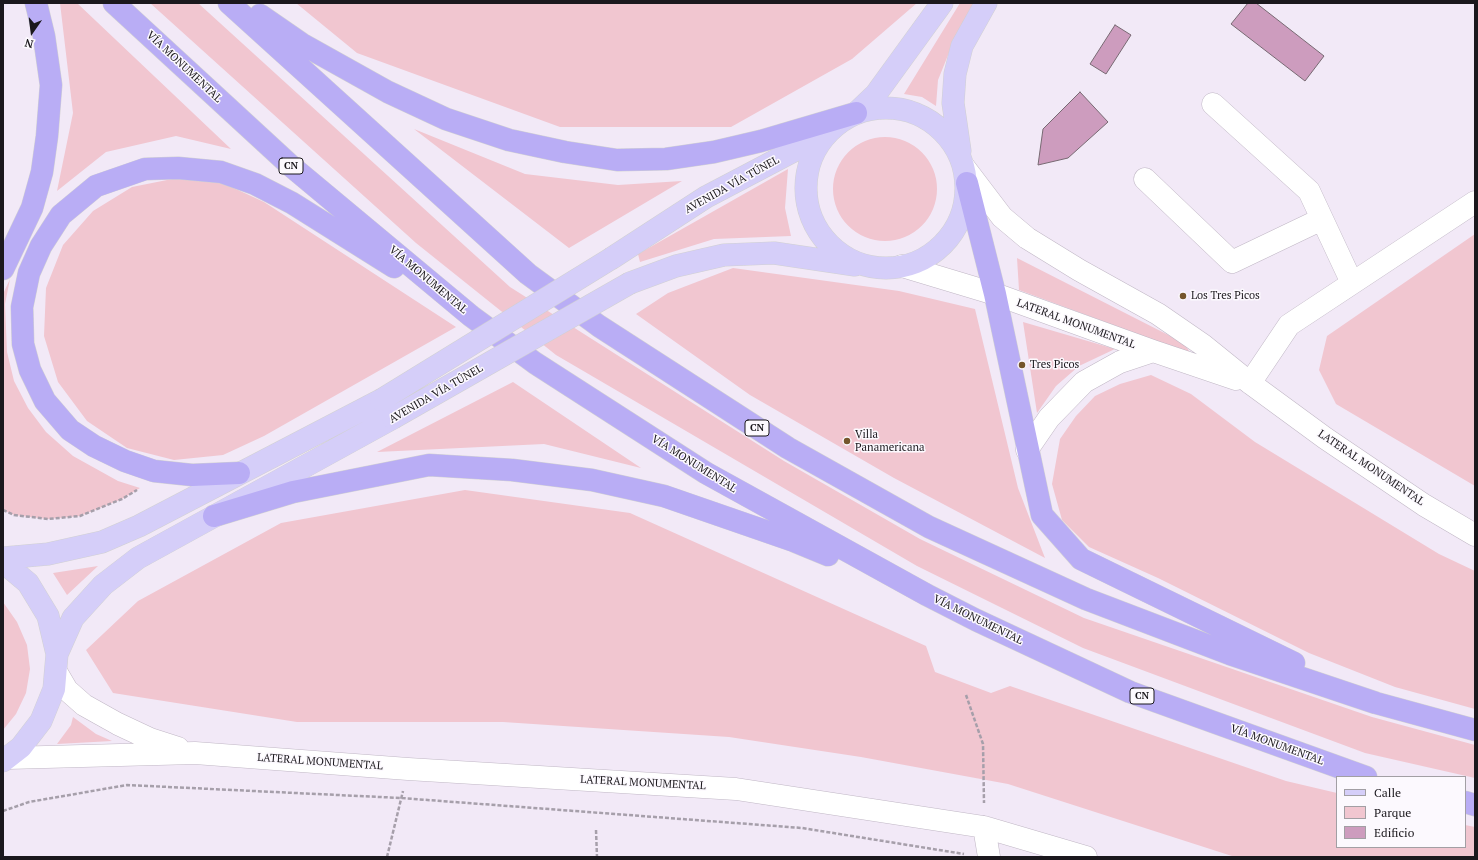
<!DOCTYPE html>
<html>
<head>
<meta charset="utf-8">
<style>
  body { margin:0 }
  #map { position:relative; width:1478px; height:860px; overflow:hidden; background:#f2e9f7; font-family:"PT Serif",serif }
  canvas { display:block }
  .frame { position:absolute; inset:0; border:4px solid #1b181d; pointer-events:none }
  .legend { position:absolute; left:1336px; top:776px; width:130px; height:72px; box-sizing:border-box; background:#fcf9fe; border:1px solid #a29fa4; margin:0; padding:5px 7px; list-style:none; font-size:12px; color:#1b181d }
  .legend li { display:flex; align-items:center; gap:8px; height:20px }
  .legend b { width:20px; border:1px solid #a29fa4 }
  .north { position:absolute; left:12px; top:12px; width:40px; height:40px; -webkit-text-stroke:3px #fcf9fe; paint-order:stroke; rotate:194deg; font-size:11px; font-weight:700; line-height:16px; text-align:center; color:#1b181d }
  .north::after { content:''; display:block; margin:auto; width:14px; height:18px; background:#1b181d; clip-path:polygon(50% 0,100% 100%,50% 72%,0 100%) }
</style>
</head>
<body>
<div id="map">
<canvas width="1478" height="860"></canvas>
<div class="frame"></div>
<ul class="legend">
<li><b style="height:5px;background:#d5cef9"></b>Calle</li>
<li><b style="height:11px;background:#f1c6d0"></b>Parque</li>
<li><b style="height:11px;background:#cd9cbe"></b>Edificio</li>
</ul>
<div class="north">N</div>
</div>
<script>
const ctx = document.querySelector('canvas').getContext('2d');
ctx.lineJoin = 'round';
function paint(path, color) { ctx.fillStyle = color; ctx.fill(path, 'evenodd'); }
const toPath = rows => new Path2D(rows.map(r => 'M' + r).join(''));
function strokePath(path, color, width, dash) { ctx.strokeStyle = color; ctx.lineWidth = width; ctx.lineCap = dash ? 'butt' : 'round'; ctx.setLineDash(dash || []); ctx.stroke(path); }
function label(font, color, halo, rows, align = 'center') {
  ctx.font = font + ' "PT Serif",serif'; ctx.lineWidth = 3; ctx.setLineDash([]); ctx.textBaseline = 'middle'; ctx.strokeStyle = halo; ctx.fillStyle = color; for (const [text, x, y, turn = 0] of rows) {
    ctx.save(); ctx.translate(x, y); ctx.rotate((+turn || 0) * Math.PI / 180); ctx.textAlign = isNaN(turn) ? turn : align; if (halo) ctx.strokeText(text, 0, 0); ctx.fillText(text, 0, 0); ctx.restore();
  }
}
const green = toPath([
  [60,3,77,3,231,149,176,136,106,152,57,191,73,113],
  [150,3,198,3,510,287,784,461,920,539,1084,618,1372,717,1475,745,1475,778,1365,753,1083,648,917,566,556,355,416,243],
  [296,3,917,3,852,59,731,127,560,127,357,53],
  [960,3,995,3,955,38,938,80,936,106,922,97,904,94],
  [414,129,525,174,618,185,682,181,569,248],
  '833 189a52 52 0 1 1 104 0a52 52 0 1 1-104 0Z',
  [788,169,785,208,791,236,714,239,640,262,638,254],
  [177,178,223,183,264,202,456,327,264,436,223,455,174,460,127,448,87,421,58,382,44,336,46,288,63,245,93,211,132,187],
  [1475,234,1475,486,1336,404,1319,370,1327,336],
  [1017,258,1184,343,1191,354,1019,290],
  [733,268,899,291,975,309,1018,488,1045,558,894,478,750,395,636,314,668,293],
  [10,279,5,304,7,352,14,381,28,408,46,432,73,456,118,481,140,488,122,499,80,516,48,519,14,515,3,510,3,294],
  [1023,322,1115,349,1079,366,1056,386,1037,413],
  [1151,375,1191,394,1255,442,1439,554,1475,571,1475,709,1395,687,1309,653,1158,578,1089,547,1062,520,1052,484,1060,439,1076,416,1095,396,1120,384],
  [513,382,641,468,544,444,377,452],
  [465,490,630,513,926,646,935,672,991,693,1010,686,1286,781,1337,793,1337,847,1465,847,1465,825,1475,827,1475,857,1235,857,1008,784,861,757,729,737,503,722,297,722,113,693,86,650,138,601,281,523],
  [98,566,67,595,53,573],
  [3,602,17,622,27,645,30,669,26,693,16,714,3,730],
  [73,717,96,734,112,741,57,744,71,725]
]);
const building = toPath([
  [1248,3,1256,3,1324,56,1305,81,1231,24,1248,3],
  [1115,25,1131,35,1106,74,1090,64,1115,25],
  [1080,92,1108,122,1068,158,1038,165,1043,129,1080,92]
]);
const path = toPath([
  [3,510,14,515,48,519,80,516,122,499,137,490],
  [966,695,983,744,984,803],
  [3,811,29,802,127,785,401,798,802,828,964,854],
  [596,830,597,857],
  [387,857,403,791]
]);
const minor = toPath([
  [1213,104,1309,191,1352,283],
  [964,167,1002,217,1027,238,1079,270,1158,314,1203,345,1250,383,1325,438,1424,505,1475,535],
  [1145,179,1232,262,1322,219],
  [902,266,995,294,1153,351,1236,379],
  [1250,383,1289,325,1475,202],
  [1027,450,1049,418,1084,382,1120,362,1153,351],
  [57,673,67,690,84,705,118,724,150,739,178,748],
  [8,758,195,753,408,769,736,789,984,827,1086,857],
  [984,827,989,857]
]);
const major = toPath([
  '806 188a80 80 0 1 1 160 0a80 80 0 1 1-160 0Z',
  [856,113,876,94,942,3],
  [960,151,953,103,955,74,962,46,986,3],
  [612,258,706,197,824,135],
  [630,283,676,266,724,255,774,253,855,265],
  [3,558,48,554,102,542,139,526,381,400],
  [3,562,28,583,48,616,57,654,54,689,41,721,21,747,3,761],
  [57,654,73,618,103,585,138,558,393,418]
]);
const highway = toPath([
  [114,3,291,166,471,316,535,363,706,473,927,595,976,620,1130,692,1366,777],
  [229,3,528,274,599,326,788,448,929,527,1086,599,1230,654,1376,703,1475,730],
  [260,15,302,44,388,92,446,119,509,140,565,152,617,160,666,159,714,152,761,141,856,113],
  [967,183,995,294,1042,515,1081,559,1294,663],
  [3,269,32,208,42,172,47,136,51,85,44,36,36,3],
  [239,473,192,475,154,471,125,461,94,446,70,430,45,401,30,370,23,344,22,307,29,273,41,246,61,215,96,186,145,169,178,168,221,172,255,184,292,203,394,267],
  [214,516,293,492,429,465,512,470,592,480,664,496,794,541,828,555],
  [1465,802,1475,805]
]);
const majorBridge = toPath([
  [381,400,612,258],
  [393,418,630,283]
]);
const markers = [
  [1183,296,4,"#75552b"],
  [1022,365,4,"#75552b"],
  [847,441,4,"#75552b"]
];
const shields = [
  [291,166,24],
  [757,428,24],
  [1142,696,24]
];
const shieldNames = [
  ["CN",291,166],
  ["CN",757,428],
  ["CN",1142,696]
];
const streetNames = [
  ["VÍA MONUMENTAL",184,67,43],
  ["AVENIDA VÍA TÚNEL",732,185,-29],
  ["VÍA MONUMENTAL",428,280,40],
  ["LATERAL MONUMENTAL",1076,324,20],
  ["AVENIDA VÍA TÚNEL",436,394,-30],
  ["VÍA MONUMENTAL",694,464,32],
  ["LATERAL MONUMENTAL",1371,468,34],
  ["VÍA MONUMENTAL",978,620,26],
  ["VÍA MONUMENTAL",1277,745,20],
  ["LATERAL MONUMENTAL",320,762,4],
  ["LATERAL MONUMENTAL",643,783,3]
];
const poiNames = [
  ["Los Tres Picos",1191,296],
  ["Tres Picos",1030,365],
  ["Villa",855,435],
  ["Panamericana",855,448]
];
paint(green, '#f1c6d0');
paint(building, '#cd9cbe');
strokePath(building, '#776972', 1);
strokePath(minor, '#c0b7c5', 23);
strokePath(major, '#d1d1d2', 23);
strokePath(highway, '#d1d1d2', 23);
strokePath(path, '#a69faa', 2.5, [4, 2]);
strokePath(minor, '#fff', 22);
strokePath(major, '#d5cef9', 22);
strokePath(highway, '#b9adf5', 22);
strokePath(majorBridge, '#d1d1d2', 23, []);
strokePath(majorBridge, '#d5cef9', 22);
for (const [x, y, r, color] of markers) { const dot = new Path2D(); dot.arc(x, y, r, 0, 2 * Math.PI); ctx.fillStyle = color; ctx.fill(dot); strokePath(dot, '#fcf9fe', 1.5); }
for (const [x, y, w] of shields) { const box = new Path2D(); box.roundRect(x - w / 2, y - 8, w, 16, 3); ctx.fillStyle = '#fcf9fe'; ctx.fill(box); strokePath(box, '#1b181d', 1); }
label('bold 10px', '#1b181d', null, shieldNames);
label('11px', '#1b181d', '#fcf9fe', streetNames);
label('11px', '#1b181d', '#fcf9fe', poiNames, 'left');
</script>
</body>
</html>
